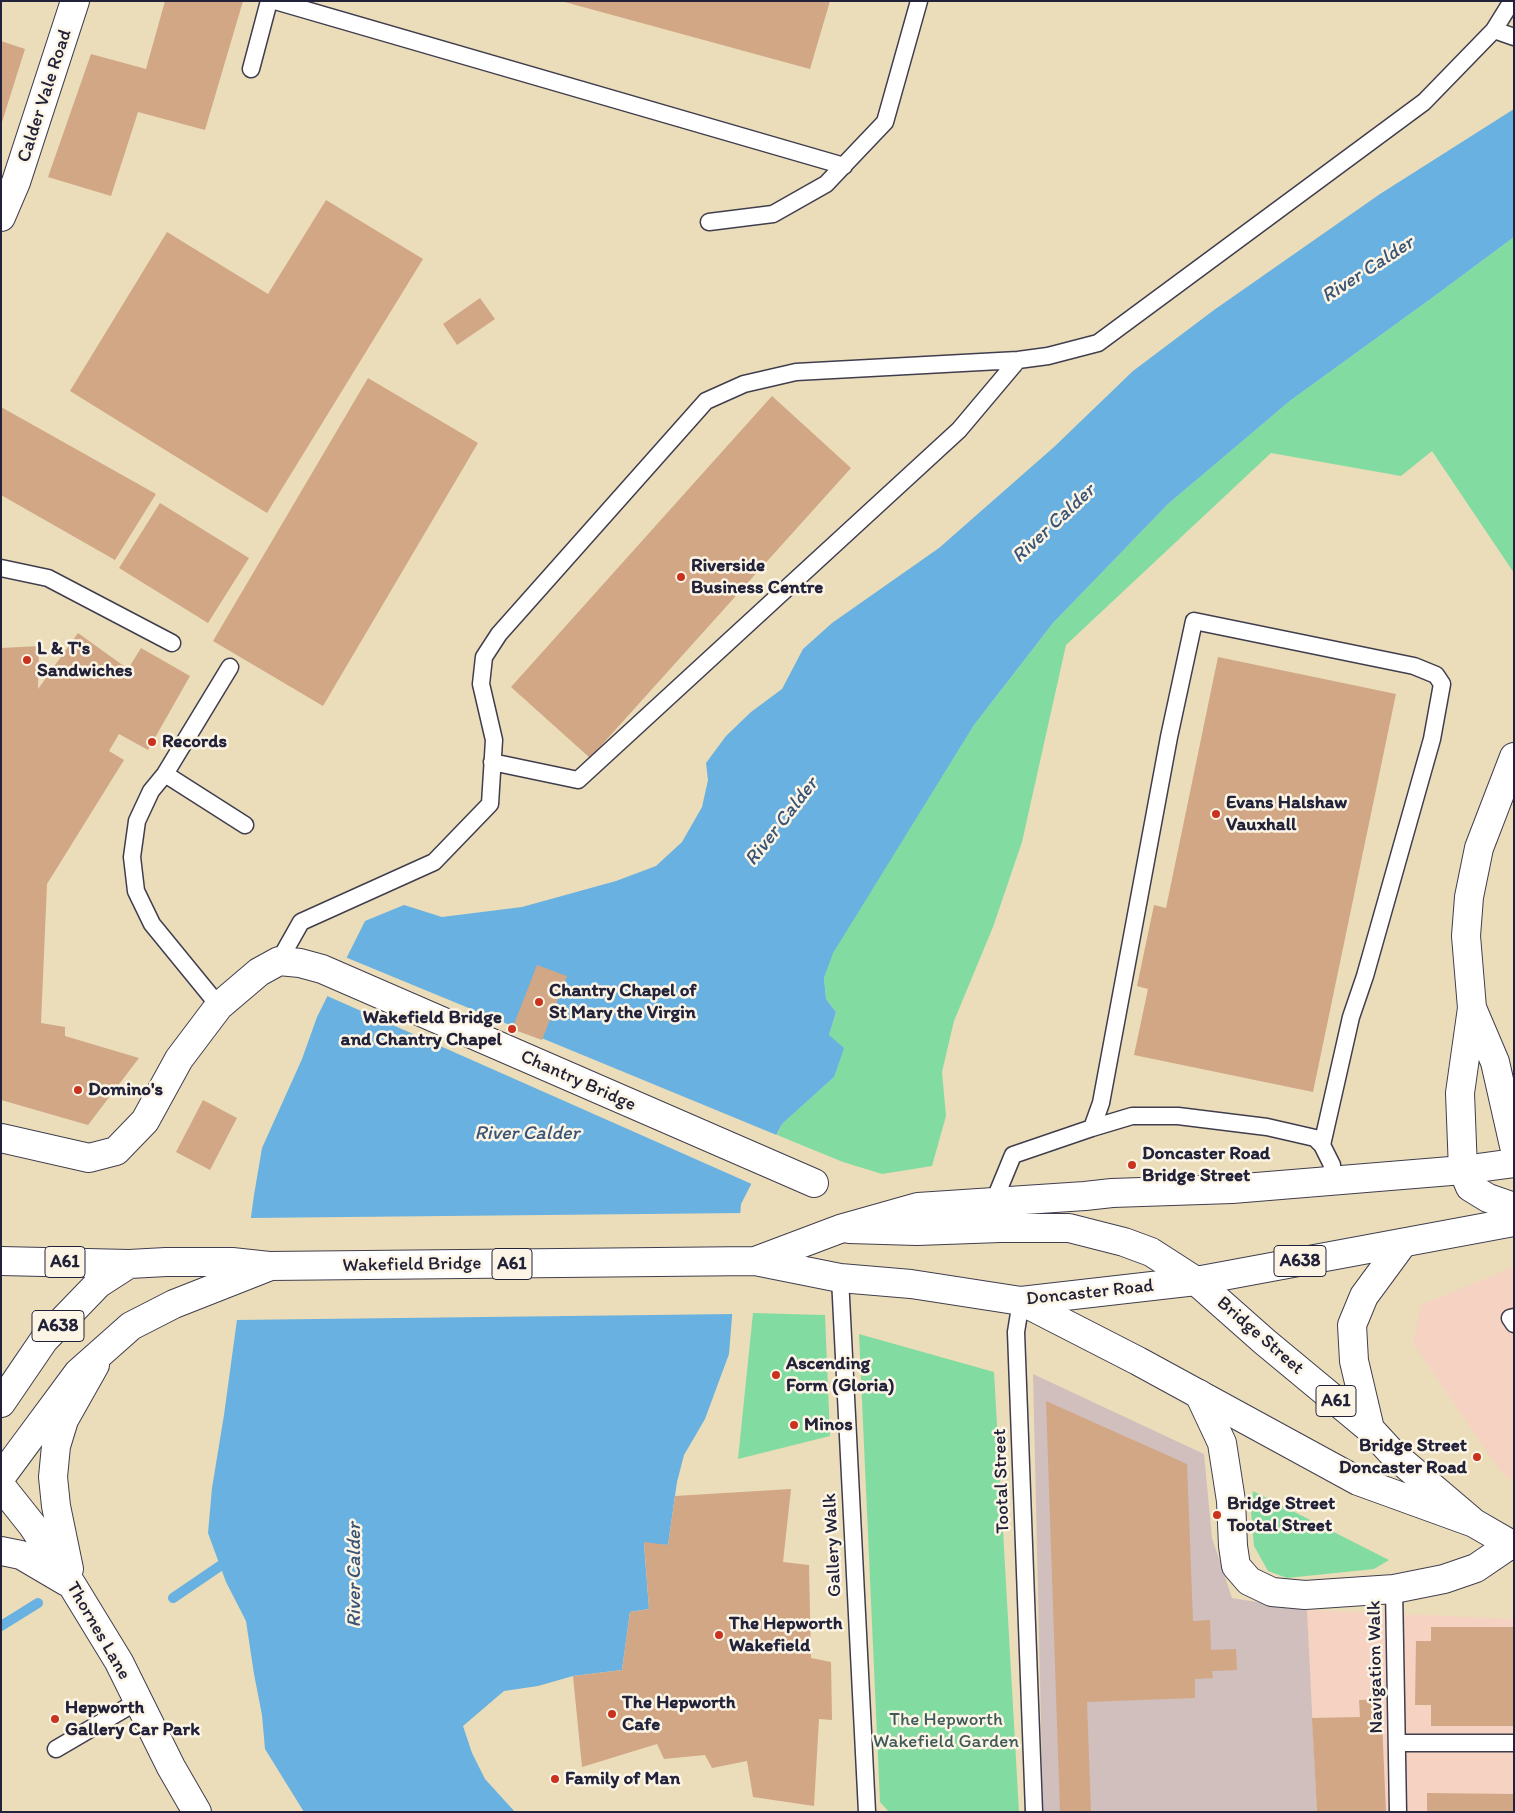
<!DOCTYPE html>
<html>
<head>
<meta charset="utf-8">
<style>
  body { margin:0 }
  #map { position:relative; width:1515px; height:1813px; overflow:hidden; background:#ebddb9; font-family:Itim,sans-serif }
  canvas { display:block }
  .frame { position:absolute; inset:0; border:2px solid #22223b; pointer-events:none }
</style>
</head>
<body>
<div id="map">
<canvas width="1515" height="1813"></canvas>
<div class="frame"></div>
</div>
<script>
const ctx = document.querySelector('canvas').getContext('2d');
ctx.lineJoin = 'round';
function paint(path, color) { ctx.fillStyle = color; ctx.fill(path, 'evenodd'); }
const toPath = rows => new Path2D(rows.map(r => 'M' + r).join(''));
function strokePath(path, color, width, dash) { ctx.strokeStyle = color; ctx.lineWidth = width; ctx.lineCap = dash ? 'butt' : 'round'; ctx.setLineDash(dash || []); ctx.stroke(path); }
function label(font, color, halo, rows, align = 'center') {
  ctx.font = font + ' Itim,sans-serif'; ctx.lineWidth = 5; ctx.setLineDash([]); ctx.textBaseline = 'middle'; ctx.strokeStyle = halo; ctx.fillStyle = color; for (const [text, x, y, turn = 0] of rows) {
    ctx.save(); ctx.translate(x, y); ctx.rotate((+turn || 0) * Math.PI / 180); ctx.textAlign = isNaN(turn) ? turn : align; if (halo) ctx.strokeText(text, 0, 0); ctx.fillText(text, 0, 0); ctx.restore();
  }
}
const built = toPath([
  [1514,1267,1514,1482,1500,1471,1413,1343,1421,1305],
  [1307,1610,1514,1619,1514,1812,1317,1812]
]);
const industrial = toPath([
  [1033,1374,1204,1454,1212,1538,1232,1598,1307,1610,1317,1812,1043,1812]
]);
const green = toPath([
  [1514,237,1514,573,1432,451,1401,476,1271,453,1066,645,1022,842,993,927,954,1021,942,1072,946,1116,932,1166,882,1174,843,1162,777,1135,782,1124,834,1077,829,1035,836,1012,826,999,824,978,832,953,974,725,1053,623,1168,504,1291,400,1436,295],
  [753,1313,825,1315,830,1436,738,1459],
  [859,1334,994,1372,1019,1812,889,1812,880,1802],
  [1253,1491,1389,1560,1374,1569,1287,1578,1268,1571,1254,1546,1251,1511]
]);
const water = toPath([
  [1514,109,1514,237,1436,295,1291,400,1168,504,1053,623,974,725,833,953,824,978,826,999,836,1012,829,1035,844,1048,834,1077,782,1124,741,1204,729,1354,705,1419,684,1455,677,1482,668,1545,644,1543,649,1609,630,1612,622,1670,573,1676,538,1686,504,1691,463,1726,472,1753,485,1779,515,1812,304,1812,265,1749,262,1715,254,1674,246,1621,226,1582,208,1533,212,1488,224,1415,254,1195,262,1148,302,1059,317,1017,365,921,404,905,442,917,522,907,616,881,656,866,682,842,702,807,708,780,706,763,726,736,751,712,782,689,803,649,832,623,939,548,1054,447,1133,371,1214,310,1380,194]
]);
const pier = toPath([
  [345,957,779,1136,754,1185,325,995],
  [743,1213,735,1314,234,1320,248,1218]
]);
const stream = toPath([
  [173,1598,220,1566],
  [1,1626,38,1603]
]);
const building = toPath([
  [165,1,243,1,205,130,138,112,111,196,48,177,91,54,146,69],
  [561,1,830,1,810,69],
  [1,41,25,49,2,122,1,122],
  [326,200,423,259,267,513,70,391,167,232,268,294],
  [480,298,495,319,457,345,443,324],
  [368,378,478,443,323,706,213,641],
  [772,396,851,468,590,758,511,687],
  [1,407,156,494,115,560,1,495],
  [160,503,249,558,208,623,119,568],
  [78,633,128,669,141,648,190,676,148,750,119,734,109,751,124,760,47,884,41,1023,65,1027,65,1036,139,1058,88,1125,1,1100,1,648,39,646,38,689],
  [1218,657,1396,694,1313,1092,1134,1055,1148,989,1137,986,1154,905,1166,908],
  [537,965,567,976,542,1040,512,1029],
  [203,1100,237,1118,210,1170,176,1152],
  [1046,1401,1187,1464,1193,1621,1210,1620,1211,1650,1236,1649,1237,1670,1212,1671,1213,1678,1195,1679,1195,1698,1087,1702,1091,1812,1060,1812],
  [791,1489,783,1562,809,1565,811,1658,831,1662,832,1720,819,1719,814,1806,753,1797,747,1761,712,1768,705,1755,664,1759,657,1744,582,1767,573,1676,622,1670,630,1612,649,1609,644,1542,668,1545,675,1496],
  [1431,1627,1514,1627,1514,1726,1431,1726,1431,1705,1415,1705,1416,1641,1431,1641],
  [1381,1699,1386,1812,1317,1812,1312,1718,1360,1717,1359,1700],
  [1427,1793,1514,1794,1514,1812,1427,1812]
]);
const service = toPath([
  [275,1,844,166],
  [1494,30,1514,37],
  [251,69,269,1],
  [709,222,773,214,826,184,885,122,919,1],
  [1,568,48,578,172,643],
  [492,762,578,780,959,430,1018,360],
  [165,774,245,825],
  [279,961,301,922,434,862,490,804,494,740,481,684,484,657,499,634,706,401,744,384,796,372,1018,360,1048,356,1098,343,1424,102,1494,30,1512,1],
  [219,1006,152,924,136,891,132,857,137,821,151,791,165,774,230,667],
  [1092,1128,1132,1116,1178,1116,1267,1127,1315,1138,1322,1145,1332,1165,1330,1181],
  [994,1201,1013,1155,1092,1128,1101,1103,1169,737,1194,621,1414,666,1436,675,1442,684,1432,739,1365,976,1351,1017,1322,1145],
  [840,1278,867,1812],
  [1021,1301,1016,1332,1034,1812],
  [1514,1317,1510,1318,1514,1324],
  [1394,1589,1398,1812],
  [1398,1743,1514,1743],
  [56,1749,138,1701]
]);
const minor = toPath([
  [1,217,16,182,75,1],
  [1514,757,1479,848,1469,897,1466,936,1472,1008,1460,1093,1463,1170,1470,1187,1488,1198,1514,1207],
  [1472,1008,1495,1062,1514,1146],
  [1,1138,89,1158,116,1151,145,1121,179,1059,219,1006,259,972,279,961,300,963,322,969,814,1183],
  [1199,1394,1222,1443,1231,1501,1233,1546,1236,1566,1249,1581,1272,1592,1305,1595,1394,1589,1444,1579,1476,1568,1511,1544]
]);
const tertiary = toPath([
  [1,1486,32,1525,72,1585,119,1662,171,1767,197,1812],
  [1,1551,21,1555,67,1582],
  [69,1569,56,1506,53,1477,56,1446,64,1420,95,1365]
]);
const primary = toPath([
  [849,1229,917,1231,1000,1228,1069,1228,1124,1242,1151,1252,1196,1281,1265,1342,1370,1429,1393,1454,1474,1523],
  [1021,1301,1138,1361,1358,1481,1474,1523,1514,1546],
  [1370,1429,1354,1361,1352,1325,1364,1296,1403,1243]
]);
const trunk = toPath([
  [1,1261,129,1264,166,1262,232,1262,269,1266,755,1261,840,1278,911,1284,1021,1301,1196,1281,1514,1222],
  [755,1261,840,1229,918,1207,1085,1196,1112,1193,1232,1189,1463,1170,1514,1163],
  [1,1403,44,1340,98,1284,129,1264],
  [1,1477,78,1373,131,1326,174,1304,268,1267]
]);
const markers = [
  [681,577,5,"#c8321e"],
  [27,660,5,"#c8321e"],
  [152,742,5,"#c8321e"],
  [1216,814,5,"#c8321e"],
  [539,1002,5,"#c8321e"],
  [512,1029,5,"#c8321e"],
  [78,1090,5,"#c8321e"],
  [1132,1165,5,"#c8321e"],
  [776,1375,5,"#c8321e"],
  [794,1425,5,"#c8321e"],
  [1477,1457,5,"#c8321e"],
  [1217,1515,5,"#c8321e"],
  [719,1635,5,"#c8321e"],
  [612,1714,5,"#c8321e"],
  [55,1719,5,"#c8321e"],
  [555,1779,5,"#c8321e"]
];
const shields = [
  [1300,1261,52],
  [65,1262,40],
  [512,1264,40],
  [58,1326,52],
  [1336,1401,40]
];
const shieldNames = [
  ["A638",1300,1261],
  ["A61",65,1262],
  ["A61",512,1264],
  ["A638",58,1326],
  ["A61",1336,1401]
];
const streetNames = [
  ["Calder Vale Road",45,96,-72],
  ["Chantry Bridge",578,1081,24],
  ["Wakefield Bridge",412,1265,-1],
  ["Doncaster Road",1090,1293,-6],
  ["Bridge Street",1260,1336,41],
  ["Tootal Street",1002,1481,-92],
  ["Gallery Walk",833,1545,-93],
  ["Thornes Lane",98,1631,60],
  ["Navigation Walk",1376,1667,-91]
];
const poiNames = [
  ["Riverside",691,566],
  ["Business Centre",691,588],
  ["L & T's",37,649],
  ["Sandwiches",37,671],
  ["Records",162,742],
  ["Evans Halshaw",1226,803],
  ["Vauxhall",1226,825],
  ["Chantry Chapel of",549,991],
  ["St Mary the Virgin",549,1013],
  ["Wakefield Bridge",502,1018,"right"],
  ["and Chantry Chapel",502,1040,"right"],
  ["Domino's",88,1090],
  ["Doncaster Road",1142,1154],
  ["Bridge Street",1142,1176],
  ["Ascending",786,1364],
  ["Form (Gloria)",786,1386],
  ["Minos",804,1425],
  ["Bridge Street",1467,1446,"right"],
  ["Doncaster Road",1467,1468,"right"],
  ["Bridge Street",1227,1504],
  ["Tootal Street",1227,1526],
  ["The Hepworth",729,1624],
  ["Wakefield",729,1646],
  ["The Hepworth",622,1703],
  ["Cafe",622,1725],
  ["Hepworth",65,1708],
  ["Gallery Car Park",65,1730],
  ["Family of Man",565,1779]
];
const parkNames = [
  ["The Hepworth",946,1720],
  ["Wakefield Garden",946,1742]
];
const waterNames = [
  ["River Calder",1368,270,-33],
  ["River Calder",1054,524,-43],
  ["River Calder",782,822,-52],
  ["River Calder",527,1134],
  ["River Calder",355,1575,-90]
];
paint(built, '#f5d2c2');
paint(industrial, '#d1bfbd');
paint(green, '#82dca1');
paint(water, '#68b1e0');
paint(pier, '#ebddb9');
strokePath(stream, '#68b1e0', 10);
paint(building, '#d1a786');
strokePath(service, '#403e4e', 19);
strokePath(minor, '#403e4e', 30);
strokePath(tertiary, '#403e4e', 30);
strokePath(primary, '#403e4e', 30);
strokePath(trunk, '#403e4e', 30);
strokePath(service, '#fff', 16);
strokePath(minor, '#fff', 28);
strokePath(tertiary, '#fff', 28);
strokePath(primary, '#fff', 28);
strokePath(trunk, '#fff', 28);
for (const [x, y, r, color] of markers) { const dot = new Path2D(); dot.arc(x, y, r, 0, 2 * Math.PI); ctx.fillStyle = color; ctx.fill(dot); strokePath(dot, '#fcf5e5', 2); }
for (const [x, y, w] of shields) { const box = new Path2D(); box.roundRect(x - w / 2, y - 15.5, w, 31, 4); ctx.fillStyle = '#fcf5e5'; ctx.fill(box); strokePath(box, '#22223b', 1); }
label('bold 18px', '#22223b', null, shieldNames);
label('19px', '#22223b', '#fcf5e5', streetNames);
label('bold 19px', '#22223b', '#fcf5e5', poiNames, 'left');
label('19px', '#3f5a5a', '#fcf5e5', parkNames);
label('italic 20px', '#3a5475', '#fcf5e5', waterNames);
</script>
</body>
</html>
